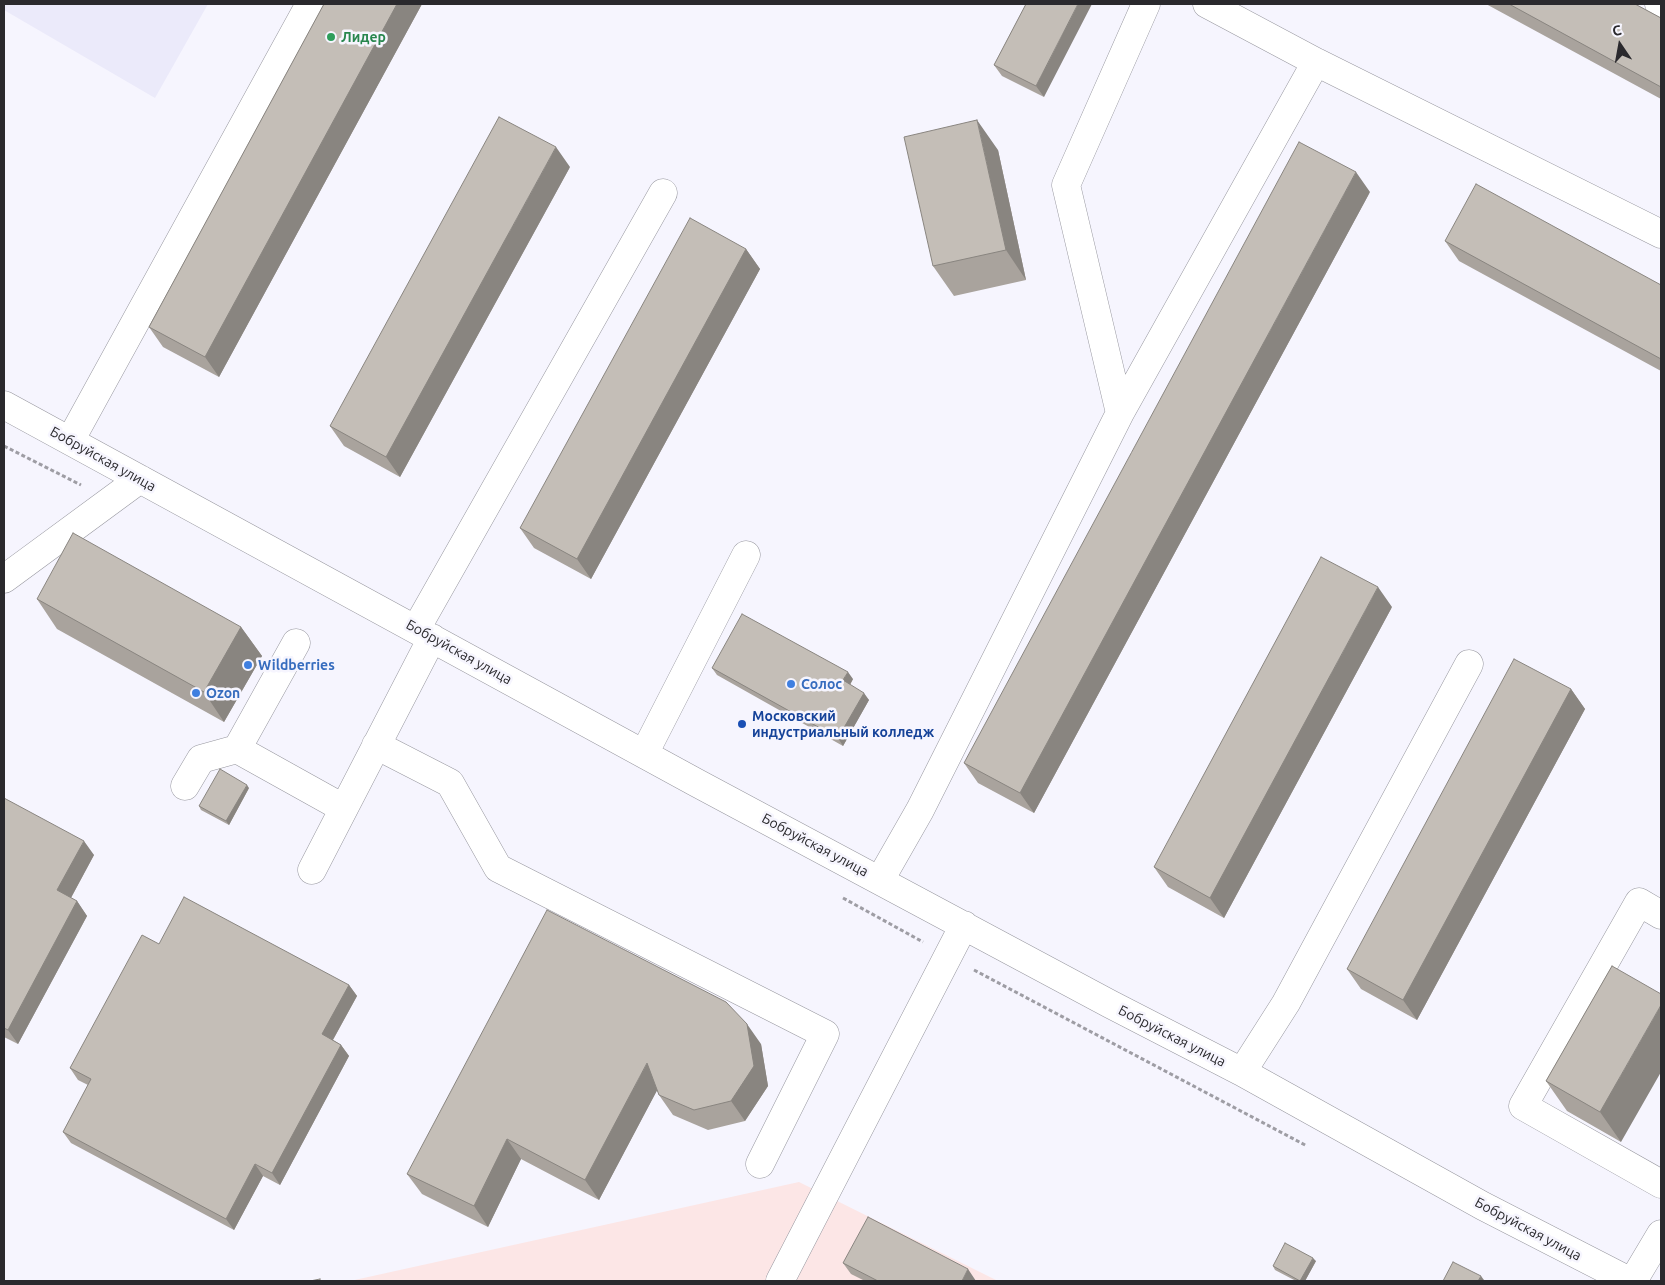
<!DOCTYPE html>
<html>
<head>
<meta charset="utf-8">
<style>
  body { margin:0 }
  #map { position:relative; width:1665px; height:1285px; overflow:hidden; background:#f6f5fe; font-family:Ubuntu,sans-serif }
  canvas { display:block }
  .frame { position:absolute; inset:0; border:5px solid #2a292d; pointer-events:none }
  .north { position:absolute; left:1595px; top:20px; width:50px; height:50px; -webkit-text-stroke:4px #f6f5fe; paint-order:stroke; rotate:348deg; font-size:14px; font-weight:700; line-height:20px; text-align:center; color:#2a292d }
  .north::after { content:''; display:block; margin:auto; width:18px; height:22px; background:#2a292d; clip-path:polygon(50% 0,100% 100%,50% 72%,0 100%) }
</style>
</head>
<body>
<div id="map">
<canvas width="1665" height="1285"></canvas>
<div class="frame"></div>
<div class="north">С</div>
</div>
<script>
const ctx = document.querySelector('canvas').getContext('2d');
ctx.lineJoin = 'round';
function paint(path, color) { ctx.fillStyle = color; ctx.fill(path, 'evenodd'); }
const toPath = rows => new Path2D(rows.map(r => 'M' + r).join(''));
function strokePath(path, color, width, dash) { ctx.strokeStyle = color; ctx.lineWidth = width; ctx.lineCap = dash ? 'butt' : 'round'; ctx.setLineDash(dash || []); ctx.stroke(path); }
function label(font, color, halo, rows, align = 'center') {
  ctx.font = font + ' Ubuntu,sans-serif'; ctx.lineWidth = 5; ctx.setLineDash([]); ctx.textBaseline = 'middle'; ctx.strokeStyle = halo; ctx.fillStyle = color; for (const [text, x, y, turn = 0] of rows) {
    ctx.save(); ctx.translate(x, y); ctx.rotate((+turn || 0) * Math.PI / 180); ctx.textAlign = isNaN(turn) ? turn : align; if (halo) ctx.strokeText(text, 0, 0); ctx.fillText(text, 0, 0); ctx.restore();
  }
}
const industrial = toPath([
  [799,1182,996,1280,350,1281]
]);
const built = toPath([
  [4,4,208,4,155,98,4,10]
]);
const path = toPath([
  [4,446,81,485],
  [843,898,923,942],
  [974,970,1307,1146]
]);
const minor = toPath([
  [1207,4,1316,62,1661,234],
  [1659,4,1661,5],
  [4,405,697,783,1110,1004,1242,1072,1483,1206,1629,1281],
  [1120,413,1066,185,1146,4],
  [70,441,310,4],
  [4,579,140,479],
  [416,629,663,193],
  [296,643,237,749,343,808],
  [376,745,450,783,498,868,825,1034,760,1164],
  [644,754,746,555],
  [185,786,201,759,237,749],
  [312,870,432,638],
  [880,880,920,810,1120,413,1316,62],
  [1661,915,1639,902,1523,1106,1661,1184],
  [1242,1072,1286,1003,1469,664],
  [780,1281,964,925],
  [1633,1281,1661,1234]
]);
const wall = toPath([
  [324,4,422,4,219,377,163,347,149,327],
  [1026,4,1044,97,1002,76,994,65],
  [1486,4,1635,4,1661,18,1661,99],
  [998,150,1026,280,954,296,933,266],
  [570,167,400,477,344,446,330,426],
  [1370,192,1034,813,978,783,964,763],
  [1445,241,1661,285,1661,371,1459,261],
  [746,249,760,269,591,579,534,548,520,528],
  [37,599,241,627,262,656,224,722,57,629],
  [1392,607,1224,918,1168,887,1154,867],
  [712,668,853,679,850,685,869,700,843,746,717,675],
  [1571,689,1585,709,1417,1020,1361,989,1347,969],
  [249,788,229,825,201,810,199,806],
  [4,798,94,855,71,898,77,901,87,916,18,1044,4,1037],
  [159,944,349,985,357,996,333,1040,341,1045,349,1056,280,1185,263,1176,234,1230,71,1143,63,1132,88,1085,78,1080,70,1068],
  [1612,966,1621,1142,1567,1111,1546,1081],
  [761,1044,768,1086,745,1121,708,1130,673,1115,659,1095,657,1090,599,1200,521,1159,488,1227,422,1194,407,1174],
  [1316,1261,1305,1281,1296,1281,1275,1270,1273,1266],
  [843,1263,976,1281,865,1281,851,1274]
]);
const shadedWall = toPath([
  [397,4,422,4,219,377,205,357],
  [1078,4,1092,4,1044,97,1036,86],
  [977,120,998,150,1026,280,1006,250],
  [556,147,570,167,400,477,386,457],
  [1356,172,1370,192,1034,813,1020,793],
  [746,249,760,269,591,579,577,559],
  [1378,587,1392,607,1224,918,1210,898],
  [241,627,262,656,224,722,204,692],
  [848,672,853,679,848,688,843,680],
  [1571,689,1585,709,1417,1020,1403,1000],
  [864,693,869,700,843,746,838,738],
  [247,785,249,788,229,825,226,821],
  [84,841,94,855,67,905,57,890],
  [77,901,87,916,18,1044,8,1030],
  [349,985,357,996,330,1045,322,1034],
  [1661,1005,1661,1072,1621,1142,1600,1112],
  [747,1024,761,1044,768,1086,745,1121,731,1101],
  [341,1045,349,1056,280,1185,272,1173],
  [647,1063,661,1083,599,1200,585,1180],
  [507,1139,521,1159,488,1227,474,1206],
  [255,1164,263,1176,234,1230,226,1219],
  [1313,1258,1316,1261,1305,1281,1300,1281],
  [968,1269,976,1281,962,1281],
  [1481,1276,1484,1280,1483,1281,1478,1281]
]);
const building = toPath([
  [324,4,397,4,205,357,149,327,324,4],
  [1026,4,1078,4,1036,86,994,65,1026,4],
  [1509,4,1635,4,1661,18,1661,87,1509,4],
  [499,117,556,147,386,457,330,426,499,117],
  [977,120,1006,250,933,266,904,137,977,120],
  [1299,142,1356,172,1020,793,964,763,1299,142],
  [1476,184,1661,285,1661,359,1445,241,1476,184],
  [690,218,746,249,577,559,520,528,690,218],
  [73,533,241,627,204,692,37,599,73,533],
  [1321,557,1378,587,1210,898,1154,867,1321,557],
  [742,614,848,672,843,680,864,693,838,738,712,668,742,614],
  [1514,659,1571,689,1403,1000,1347,969,1514,659],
  [220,769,247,785,226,821,199,806,220,769],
  [4,798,84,841,57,890,77,901,8,1030,4,1028,4,798],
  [184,897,349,985,322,1034,341,1045,272,1173,255,1164,226,1219,63,1132,91,1079,70,1068,142,935,159,944,184,897],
  [547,910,726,1002,747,1024,754,1066,731,1101,694,1110,659,1095,647,1063,585,1180,507,1139,474,1206,407,1174,547,910],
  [1612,966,1661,994,1661,1005,1600,1112,1546,1081,1612,966],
  [868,1217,968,1269,962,1281,878,1281,843,1263,868,1217],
  [1285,1243,1313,1258,1300,1281,1273,1266,1285,1243],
  [1453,1262,1481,1276,1478,1281,1443,1281,1453,1262],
  [320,1279,320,1281,310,1281,320,1279]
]);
const markers = [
  [331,37,5,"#2e9e5b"],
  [248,665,5,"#3f7fe0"],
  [791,684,5,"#3f7fe0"],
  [196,693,5,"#3f7fe0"],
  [742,724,5,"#1a4fb4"]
];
const leisureNames = [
  ["Лидер",341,37]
];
const streetNames = [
  ["Бобруйская улица",103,459,29],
  ["Бобруйская улица",459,652,29],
  ["Бобруйская улица",815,845,28],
  ["Бобруйская улица",1172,1036,27],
  ["Бобруйская улица",1528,1229,28]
];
const shopNames = [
  ["Wildberries",258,665],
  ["Солос",801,684],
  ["Ozon",206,693]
];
const transitNames = [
  ["Московский",752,716],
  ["индустриальный колледж",752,732]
];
paint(industrial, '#fce6e6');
paint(built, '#ebeafa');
strokePath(minor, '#97979f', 29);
strokePath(path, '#9e9da4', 3, [4, 2.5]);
strokePath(minor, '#fff', 28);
paint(wall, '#a9a39d');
paint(shadedWall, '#898580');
paint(building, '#c4beb7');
strokePath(building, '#898580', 1);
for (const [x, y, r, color] of markers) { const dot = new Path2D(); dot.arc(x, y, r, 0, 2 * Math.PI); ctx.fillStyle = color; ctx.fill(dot); strokePath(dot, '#f6f5fe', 2); }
label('bold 14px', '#27864d', '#f6f5fe', leisureNames, 'left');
label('14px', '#2a292d', '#f6f5fe', streetNames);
label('bold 14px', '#366cbe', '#f6f5fe', shopNames, 'left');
label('bold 14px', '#164399', '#f6f5fe', transitNames, 'left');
</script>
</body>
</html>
